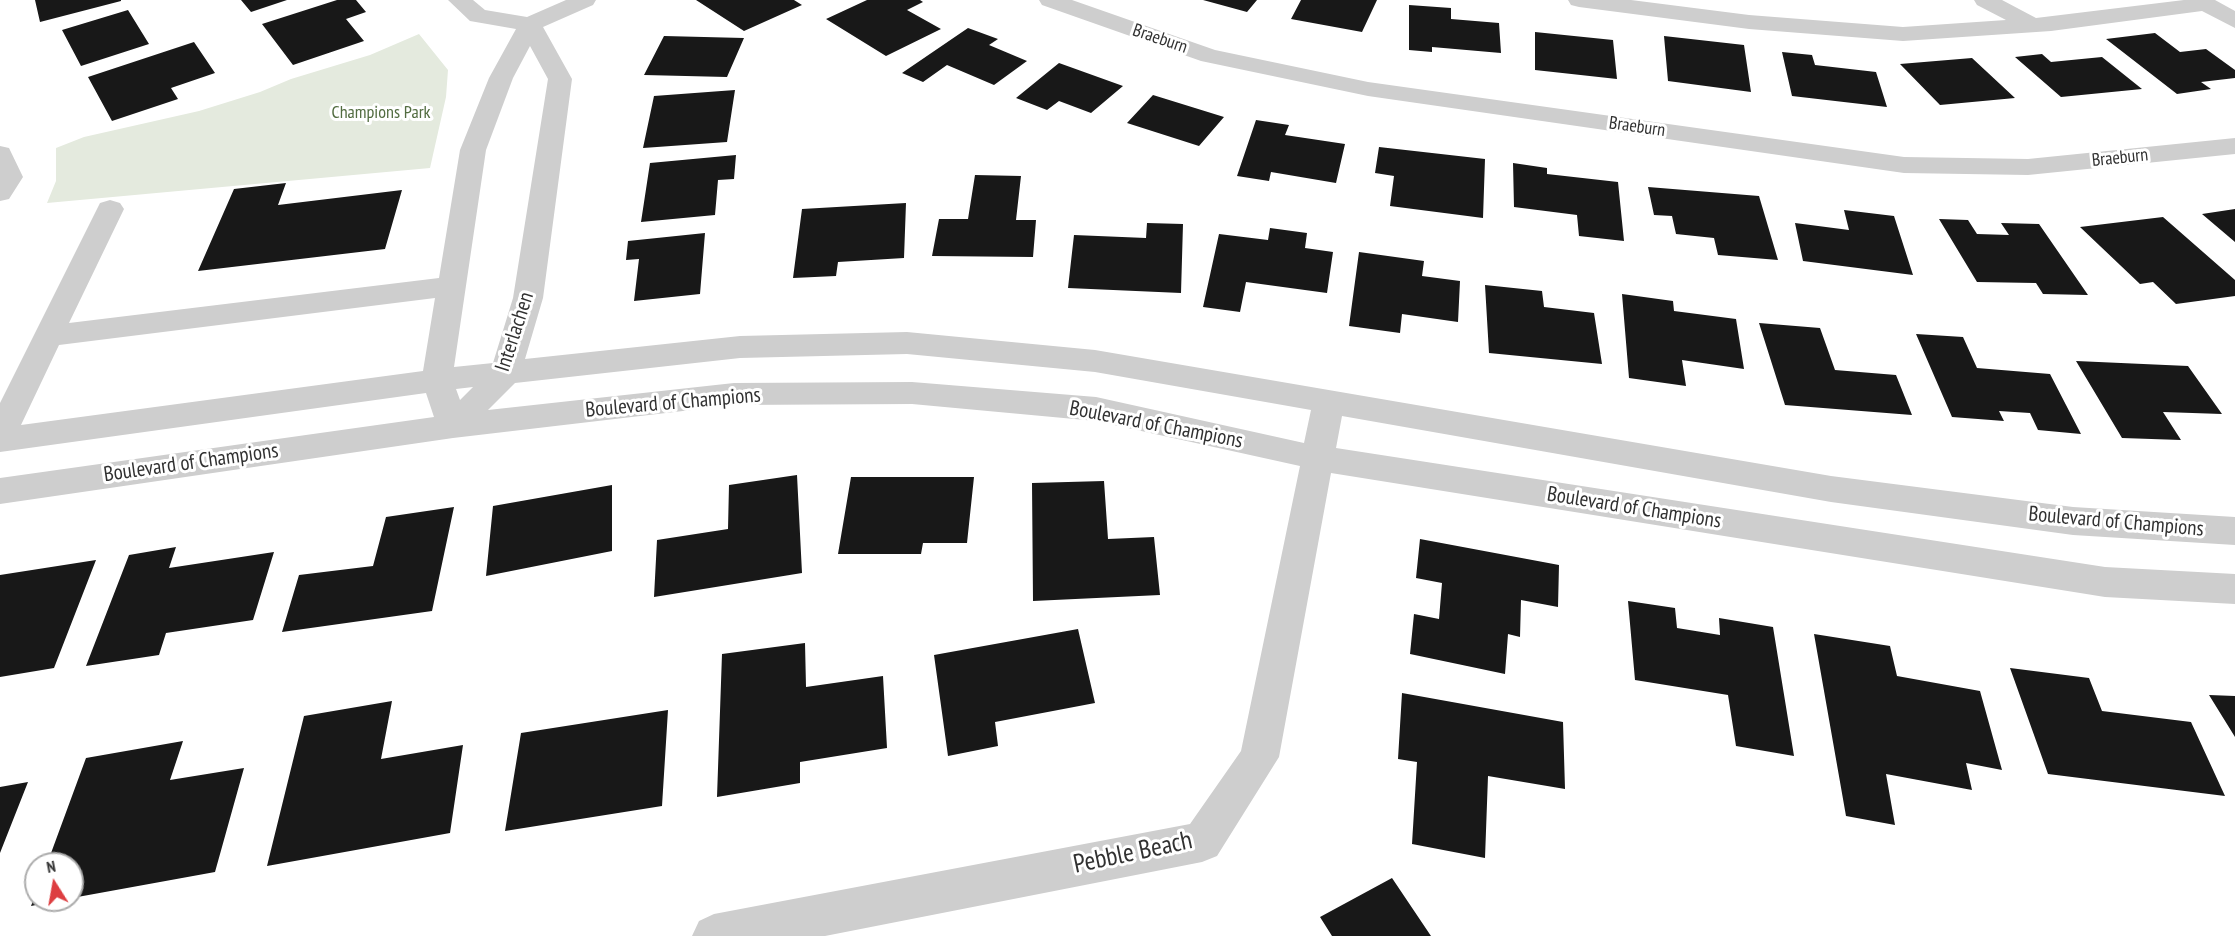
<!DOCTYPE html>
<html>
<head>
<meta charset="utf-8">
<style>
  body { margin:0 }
  #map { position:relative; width:2235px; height:936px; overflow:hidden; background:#fff; font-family:"PT Sans Narrow",sans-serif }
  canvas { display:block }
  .north { position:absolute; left:24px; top:852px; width:60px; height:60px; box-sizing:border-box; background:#fff; border:2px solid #adadad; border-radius:50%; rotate:349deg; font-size:16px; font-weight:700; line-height:24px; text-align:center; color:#313131 }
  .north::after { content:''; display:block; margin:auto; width:21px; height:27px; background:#dd3e41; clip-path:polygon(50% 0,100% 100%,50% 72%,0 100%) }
</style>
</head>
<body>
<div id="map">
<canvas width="2235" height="936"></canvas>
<div class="north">N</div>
</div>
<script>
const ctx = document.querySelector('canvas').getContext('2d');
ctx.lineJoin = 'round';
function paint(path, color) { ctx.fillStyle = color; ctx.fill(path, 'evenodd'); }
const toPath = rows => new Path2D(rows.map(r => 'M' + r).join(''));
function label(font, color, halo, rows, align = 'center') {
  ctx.font = font + ' "PT Sans Narrow",sans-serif'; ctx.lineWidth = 6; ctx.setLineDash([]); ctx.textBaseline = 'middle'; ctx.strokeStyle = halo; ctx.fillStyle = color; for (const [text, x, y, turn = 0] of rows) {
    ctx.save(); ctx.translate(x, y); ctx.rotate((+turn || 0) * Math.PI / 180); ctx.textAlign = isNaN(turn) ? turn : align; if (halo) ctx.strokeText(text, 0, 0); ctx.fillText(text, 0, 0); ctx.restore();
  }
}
const green = toPath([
  [419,34,448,70,446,97,430,168,47,203,56,181,56,148,84,137,199,111,260,92,291,79,370,55]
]);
const building = toPath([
  [35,0,121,0,121,1,40,22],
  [241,0,287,0,251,12],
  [337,0,356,0,366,12,346,19,364,41,293,65,262,24],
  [696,0,794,0,802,5,744,31],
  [867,0,920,0,923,2,907,10,941,29,886,56,826,19],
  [1203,0,1257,0,1247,12],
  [1301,0,1377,0,1362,32,1291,19],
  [1409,5,1451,8,1451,19,1499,23,1501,53,1432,47,1432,52,1409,50],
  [128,10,149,44,81,66,62,30],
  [968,28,998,39,989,45,1027,61,994,85,947,65,923,82,902,73],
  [1535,32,1613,40,1617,79,1535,70],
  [2155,33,2180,52,2206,49,2235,70,2235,78,2201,82,2211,89,2177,94,2106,39],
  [664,36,744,38,727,77,644,75],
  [1664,36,1744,45,1751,92,1668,81],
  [194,42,215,73,171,88,178,99,112,121,88,77],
  [1782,52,1812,55,1815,65,1876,72,1887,107,1792,96],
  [2042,54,2051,62,2102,57,2142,89,2061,97,2015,57],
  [1972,58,2015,98,1940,105,1900,64],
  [1059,63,1123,86,1091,113,1059,101,1047,110,1016,98],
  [735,90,727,142,643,148,654,96],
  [1153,95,1224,117,1199,146,1127,123],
  [1256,120,1289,125,1285,135,1345,144,1336,183,1271,172,1269,181,1237,176],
  [1379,147,1485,159,1483,218,1390,206,1394,176,1375,173],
  [736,155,734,179,718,180,715,215,641,222,650,163],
  [1513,163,1547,168,1547,174,1618,182,1624,241,1579,236,1577,215,1514,207],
  [975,175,1021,176,1016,220,1036,220,1033,257,932,256,939,219,968,219],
  [286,183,278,205,402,190,385,249,198,271,234,189],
  [1648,187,1759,196,1778,260,1718,255,1714,238,1676,234,1672,216,1654,215],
  [906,203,904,258,838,262,836,276,793,278,802,209],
  [2235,209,2235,242,2202,214],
  [1844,210,1894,216,1913,275,1803,261,1795,223,1849,230],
  [2163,217,2235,280,2235,296,2176,304,2153,282,2140,284,2080,227],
  [1939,219,1968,220,1977,234,2009,235,2001,223,2039,224,2088,295,2043,294,2036,283,1977,282],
  [1147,223,1183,224,1181,293,1068,288,1074,235,1146,238],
  [1270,228,1307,233,1305,248,1333,252,1327,293,1246,282,1240,312,1203,307,1219,234,1268,240],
  [705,233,700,294,634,301,639,259,626,260,628,241],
  [1359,252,1424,261,1422,276,1460,281,1458,322,1402,314,1400,333,1349,326],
  [1485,285,1542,291,1544,307,1594,313,1602,364,1489,353],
  [1622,294,1673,301,1674,311,1736,319,1744,369,1682,360,1686,386,1629,378],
  [1759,323,1820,328,1835,370,1896,375,1912,415,1785,405],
  [1916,334,1963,337,1977,368,2050,374,2081,434,2038,430,2030,413,1999,411,2004,421,1952,417],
  [2076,361,2188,366,2222,414,2163,412,2181,440,2122,438],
  [797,475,802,573,654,597,657,540,728,529,729,485],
  [851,477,974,477,967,543,923,543,921,554,838,554],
  [1104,481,1108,539,1154,537,1160,595,1033,601,1032,483],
  [612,485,612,551,486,576,493,506],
  [454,507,432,611,282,632,299,575,373,566,386,517],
  [1420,539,1559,565,1558,607,1521,600,1520,637,1508,634,1505,674,1410,654,1414,614,1439,619,1442,583,1416,578],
  [176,547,169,568,274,552,253,620,166,633,159,655,86,666,129,555],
  [96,560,54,668,0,677,0,575],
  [1628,601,1675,608,1677,628,1720,635,1719,618,1773,627,1794,756,1736,746,1728,695,1635,680],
  [1078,629,1095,703,995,722,998,746,948,756,934,655],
  [1814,634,1890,646,1897,676,1980,691,2002,770,1966,763,1972,790,1886,774,1895,825,1846,816],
  [805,643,806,687,883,676,887,748,800,762,800,783,717,797,722,654],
  [2010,668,2089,678,2102,711,2191,722,2225,796,2048,774],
  [1402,693,1563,722,1565,789,1488,776,1485,858,1412,844,1417,762,1398,759],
  [2209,695,2235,696,2235,737],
  [392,701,381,759,463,745,450,833,267,866,304,716],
  [668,710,662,806,505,831,521,733],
  [183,741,170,780,244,768,215,872,72,898,72,864,47,864,86,758],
  [28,782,0,853,0,787],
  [1392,878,1431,936,1332,936,1320,917],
  [36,893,36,900,56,901,31,906]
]);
const minor = toPath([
  [448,0,473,0,485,10,527,17,566,0,596,0,593,5,543,27,572,79,543,298,525,359,740,336,907,332,1095,350,1831,476,2073,507,2235,517,2235,545,2073,535,1831,502,1342,416,1336,448,2105,567,2235,574,2235,604,2105,597,1331,473,1279,757,1217,856,1202,862,825,936,692,936,699,921,714,914,1190,824,1241,751,1300,466,1096,421,912,404,734,405,453,438,0,504,0,478,434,417,426,393,0,452,0,403,100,203,110,200,120,203,124,209,69,323,439,278,460,150,489,78,516,29,470,21,448,0],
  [530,46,548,79,513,298,493,363,454,367,486,150,513,78,530,46],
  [435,298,423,371,21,425,59,345,435,298],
  [907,354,1095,372,1311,410,1304,443,1096,397,912,382,734,383,488,410,515,383,740,358,907,354],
  [473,387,460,400,456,389,473,387],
  [1039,0,1072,0,1215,50,1368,82,1904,157,2028,159,2235,138,2235,154,2028,175,1904,173,1368,96,1201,61,1042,5,1039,0],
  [1568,0,1631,0,1749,15,1903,27,2006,20,1977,5,1974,0,2002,0,2036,18,2184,0,2215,0,2235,11,2235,28,2202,11,2051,31,1903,41,1749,29,1579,7,1571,5,1568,0],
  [0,146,9,148,23,177,9,199,0,201,0,146]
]);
const farStreetnames = [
  ["Braeburn",1160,39,19],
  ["Braeburn",1637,127,8],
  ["Braeburn",2120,158,-6]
];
const farParknames = [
  ["Champions Park",381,113]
];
const streetNames = [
  ["Interlachen",515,332,-72],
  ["Boulevard of Champions",673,403,-5],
  ["Boulevard of Champions",1156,425,11],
  ["Boulevard of Champions",191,463,-8],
  ["Boulevard of Champions",1634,508,9],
  ["Boulevard of Champions",2116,522,5]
];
const nearStreetnames = [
  ["Pebble Beach",1133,853,-12]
];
paint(green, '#e4eade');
paint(building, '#181818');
paint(minor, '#cecece');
label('18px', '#313131', '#fff', farStreetnames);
label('18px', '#526c40', '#fff', farParknames);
label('21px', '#313131', '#fff', streetNames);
label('26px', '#313131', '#fff', nearStreetnames);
</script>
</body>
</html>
